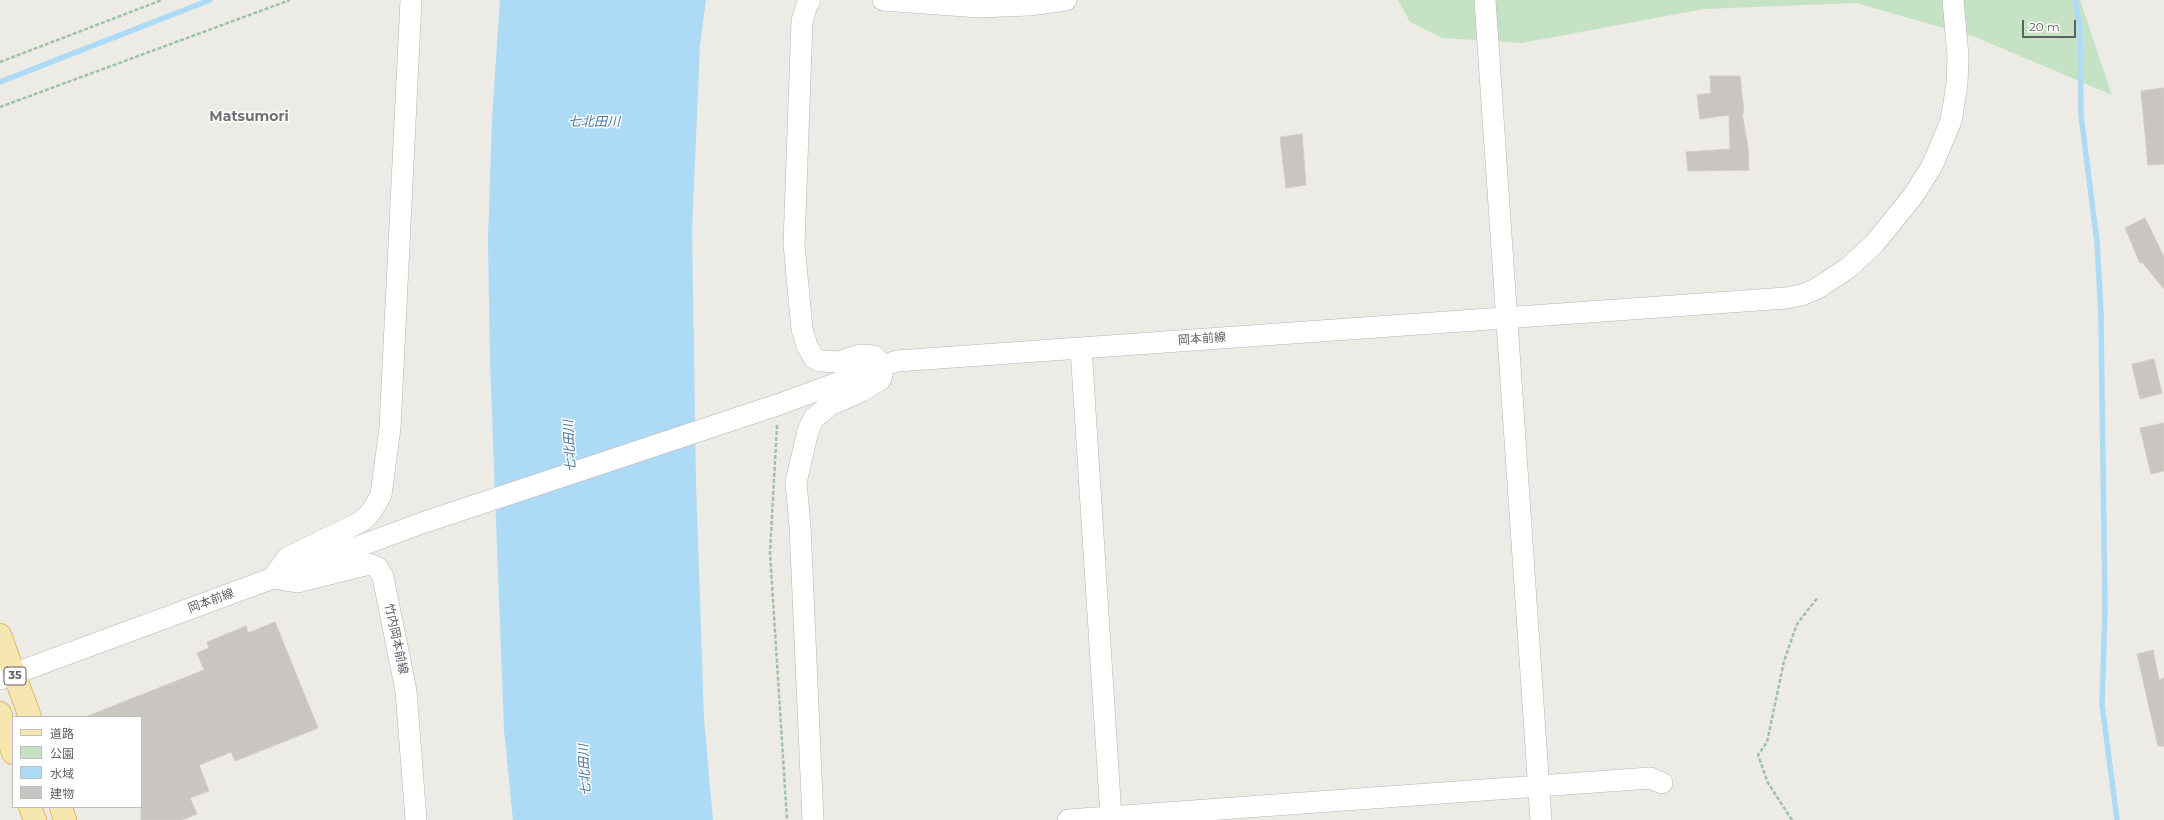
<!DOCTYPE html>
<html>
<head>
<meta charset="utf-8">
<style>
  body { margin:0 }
  #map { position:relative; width:2164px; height:820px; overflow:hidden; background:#edebe5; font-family:Montserrat,"Noto Sans JP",sans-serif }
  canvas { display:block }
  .legend { position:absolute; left:12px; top:716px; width:130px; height:92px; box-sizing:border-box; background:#fff; border:1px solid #bebfc1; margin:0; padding:5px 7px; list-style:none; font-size:12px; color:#5c6063 }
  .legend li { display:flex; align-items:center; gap:8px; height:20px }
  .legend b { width:20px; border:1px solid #bebfc1 }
  .scale { position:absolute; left:2022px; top:20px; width:54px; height:18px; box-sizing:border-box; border:2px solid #5c6063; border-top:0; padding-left:5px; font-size:12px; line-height:14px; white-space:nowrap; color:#5c6063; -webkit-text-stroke:3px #fff; paint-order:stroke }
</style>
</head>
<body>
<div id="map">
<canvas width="2164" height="820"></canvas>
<ul class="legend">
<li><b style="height:5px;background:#f6e7b1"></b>道路</li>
<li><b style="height:11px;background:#c6e2c4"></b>公園</li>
<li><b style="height:11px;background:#addaf5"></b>水域</li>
<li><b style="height:11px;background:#c9c6c1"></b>建物</li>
</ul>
<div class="scale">20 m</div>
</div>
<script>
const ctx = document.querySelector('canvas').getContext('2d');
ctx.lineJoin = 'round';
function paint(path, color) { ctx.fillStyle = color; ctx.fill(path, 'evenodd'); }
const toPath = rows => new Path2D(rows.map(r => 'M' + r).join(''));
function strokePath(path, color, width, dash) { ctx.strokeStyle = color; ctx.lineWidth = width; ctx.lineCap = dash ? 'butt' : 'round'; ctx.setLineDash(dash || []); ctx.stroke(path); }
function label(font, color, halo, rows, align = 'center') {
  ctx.font = font + ' Montserrat,"Noto Sans JP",sans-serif'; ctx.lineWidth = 3; ctx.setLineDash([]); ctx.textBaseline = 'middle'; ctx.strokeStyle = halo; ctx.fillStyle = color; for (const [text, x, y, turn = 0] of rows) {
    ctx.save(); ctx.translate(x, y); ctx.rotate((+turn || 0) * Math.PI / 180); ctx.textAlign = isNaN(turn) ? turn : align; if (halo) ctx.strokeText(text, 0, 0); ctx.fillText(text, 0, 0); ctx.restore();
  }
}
const green = toPath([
  [1398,0,2080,0,2112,95,1975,37,1856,3,1704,9,1522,43,1442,38,1410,22]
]);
const water = toPath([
  [500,0,706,0,700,45,692,230,696,483,704,719,713,820,513,820,504,730,490,361,488,240,492,118]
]);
const stream = toPath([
  [2075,0,2080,28,2081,115,2097,242,2101,316,2105,610,2102,704,2117,820],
  [0,82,210,0]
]);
const building = toPath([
  [1710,76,1740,76,1744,113,1742,113,1748,148,1749,170,1688,171,1686,152,1730,149,1729,115,1700,119,1697,95,1711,93,1710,76],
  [2164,88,2164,164,2148,165,2141,91,2164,88],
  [1302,134,1306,185,1286,188,1280,137,1302,134],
  [2145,218,2164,257,2164,289,2142,262,2140,263,2125,228,2145,218],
  [2154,359,2162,393,2140,399,2132,364,2154,359],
  [2164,423,2164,471,2151,474,2140,428,2164,423],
  [275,622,318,728,235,761,231,752,199,765,209,791,190,798,197,814,181,820,141,820,141,717,88,716,204,670,197,653,209,648,207,642,246,626,248,633,275,622],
  [2153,650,2159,680,2164,678,2164,746,2158,746,2137,654,2153,650]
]);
const path = toPath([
  [0,62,162,0],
  [0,107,290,0],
  [777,425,770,553,787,820],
  [1792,820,1768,783,1758,755,1767,742,1784,661,1797,624,1818,597]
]);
const minor = toPath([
  [411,0,390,428,381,495,371,512,362,521,287,558,273,578,297,582,369,564,377,567,383,577,406,691,416,820],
  [810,0,807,5,802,21,794,244,802,329,807,346,814,358,820,361,838,362,860,355,874,356,884,366,881,379,862,391,830,405,814,418,808,431,796,482,800,526,813,820],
  [883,0,979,7,1029,5,1066,0],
  [1485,0,1541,820],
  [1081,348,1111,817],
  [0,679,422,523,780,404,897,361,1786,298,1802,295,1818,288,1848,268,1874,244,1913,196,1932,166,1951,121,1957,84,1958,56,1953,0],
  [1068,820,1650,778,1662,783]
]);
const primary = toPath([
  [0,635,30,717],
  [0,713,13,753],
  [30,807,35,820],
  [61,807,65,820]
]);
const shields = [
  [15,676,22]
];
const shieldNames = [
  ["35",15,676]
];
const streetNames = [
  ["岡本前線",1202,339,-4],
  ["岡本前線",211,601,-20],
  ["竹内岡本前線",396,639,78]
];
const waterNames = [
  ["七北田川",594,122],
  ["七北田川",570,446,-93],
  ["七北田川",585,770,-93]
];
const quarterNames = [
  ["Matsumori",249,117]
];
paint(green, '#c6e2c4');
paint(water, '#addaf5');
strokePath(stream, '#addaf5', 5.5);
paint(building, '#c9c6c1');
strokePath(building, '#d1ccc4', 1);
strokePath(minor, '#b2b5b8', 22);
strokePath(primary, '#e1b969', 24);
strokePath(path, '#9ec2a6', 2.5, [4, 2]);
strokePath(minor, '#fff', 21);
strokePath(primary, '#f6e7b1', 22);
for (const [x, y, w] of shields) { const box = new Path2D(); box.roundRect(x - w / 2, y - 9, w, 18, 3); ctx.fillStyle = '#fff'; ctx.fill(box); strokePath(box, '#5c6063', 1); }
label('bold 11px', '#5c6063', null, shieldNames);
label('12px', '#5c6063', '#fff', streetNames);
label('italic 13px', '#48769d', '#fff', waterNames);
label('bold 14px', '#6e7275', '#fff', quarterNames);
</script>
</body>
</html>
